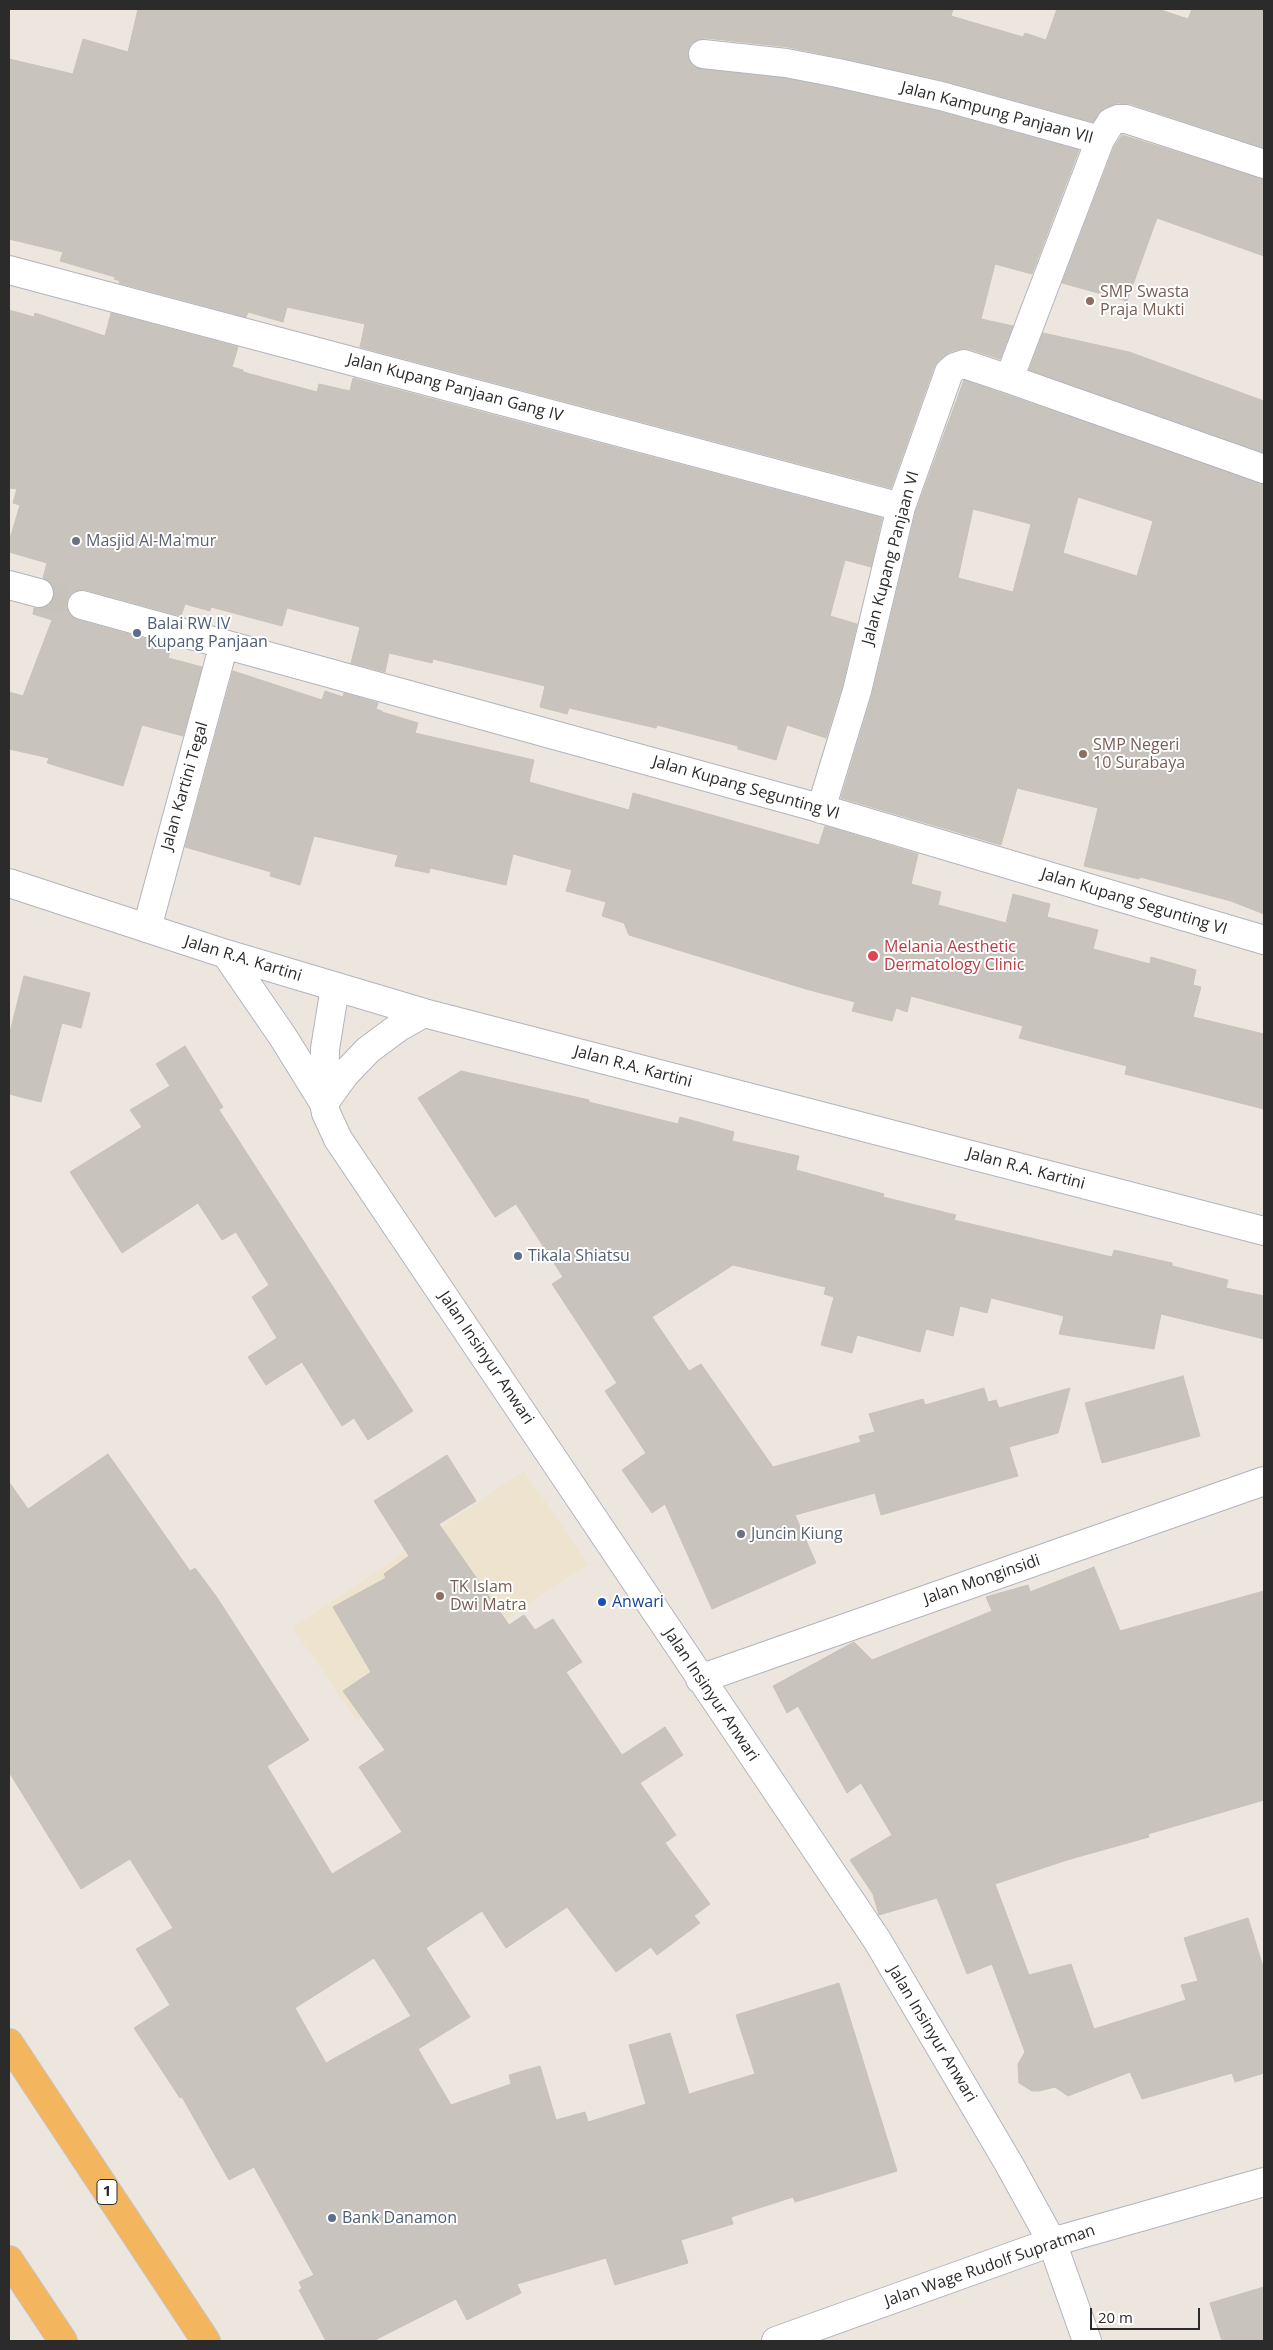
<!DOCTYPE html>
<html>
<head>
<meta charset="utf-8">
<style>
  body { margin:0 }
  #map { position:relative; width:1273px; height:2350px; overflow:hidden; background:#ede6de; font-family:"Open Sans",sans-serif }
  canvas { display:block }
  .frame { position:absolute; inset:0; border:10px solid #2b2b2b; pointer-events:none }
  .scale { position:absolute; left:1090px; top:2308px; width:110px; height:22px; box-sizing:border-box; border:2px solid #2b2b2b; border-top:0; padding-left:6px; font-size:15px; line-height:18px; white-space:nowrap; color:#2b2b2b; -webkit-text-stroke:4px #fff; paint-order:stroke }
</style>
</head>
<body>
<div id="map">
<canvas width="1273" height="2350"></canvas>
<div class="frame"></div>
<div class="scale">20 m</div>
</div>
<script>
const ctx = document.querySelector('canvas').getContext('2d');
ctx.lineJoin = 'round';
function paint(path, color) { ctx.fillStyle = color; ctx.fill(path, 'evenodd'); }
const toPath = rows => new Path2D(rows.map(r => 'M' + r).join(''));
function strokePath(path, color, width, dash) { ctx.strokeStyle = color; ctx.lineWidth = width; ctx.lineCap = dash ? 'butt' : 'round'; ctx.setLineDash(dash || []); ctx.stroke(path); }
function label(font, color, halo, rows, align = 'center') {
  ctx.font = font + ' "Open Sans",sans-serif'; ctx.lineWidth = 4; ctx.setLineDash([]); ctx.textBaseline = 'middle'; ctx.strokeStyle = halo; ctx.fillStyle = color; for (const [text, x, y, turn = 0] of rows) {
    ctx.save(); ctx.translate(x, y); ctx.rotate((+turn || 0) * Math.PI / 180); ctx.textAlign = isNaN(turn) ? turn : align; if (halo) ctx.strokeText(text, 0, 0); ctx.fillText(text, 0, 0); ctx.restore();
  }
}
const education = toPath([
  [524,1471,588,1564,357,1721,293,1628]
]);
const building = toPath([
  [138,9,953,9,951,16,1023,37,1025,33,1046,40,1057,9,1158,9,1188,19,1192,9,1264,9,1264,148,1131,104,1118,103,1105,108,1093,122,945,81,841,58,788,47,705,38,697,40,691,44,688,52,689,60,693,66,701,69,784,78,835,88,937,111,1079,150,1032,274,995,264,981,319,1013,326,1000,359,969,349,960,349,950,352,939,360,934,367,891,488,360,347,365,324,287,307,283,322,248,312,246,317,119,283,120,281,114,279,115,277,60,261,63,252,9,239,9,59,73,74,83,39,128,52,138,9],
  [1122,135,1264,179,1264,256,1157,218,1127,301,1062,283,1114,147,1122,135],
  [9,310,34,317,35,313,105,336,111,313,238,347,232,367,243,370,243,372,317,392,319,384,350,391,353,378,882,518,871,567,845,560,830,616,857,624,842,687,826,738,787,725,776,760,738,749,738,746,657,725,656,728,569,708,567,714,540,707,545,686,433,659,432,663,389,653,385,672,351,663,360,627,287,608,282,626,211,607,210,611,185,604,181,616,86,590,79,590,71,594,67,601,67,609,71,616,78,620,172,646,168,658,202,667,183,736,142,725,123,786,47,763,49,758,9,749,9,692,23,696,52,620,33,614,34,608,43,608,50,604,54,597,54,588,50,582,43,578,47,563,9,552,9,542,20,505,13,503,17,489,9,488,9,310],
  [1043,333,1129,352,1264,401,1264,453,1029,370,1043,333],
  [964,380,1264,484,1264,914,1231,901,1140,877,1139,879,1084,866,1098,808,1017,788,1001,845,841,798,872,695,916,511,964,380],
  [1078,497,1153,521,1137,576,1063,553,1078,497],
  [973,509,1031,524,1013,592,958,578,973,509],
  [233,671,322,700,325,691,343,697,344,693,378,703,376,709,382,711,382,712,418,723,415,733,534,760,529,782,629,810,633,793,819,845,825,826,918,854,911,884,941,892,938,905,1006,923,1013,894,1050,904,1047,917,1098,930,1093,949,1150,964,1151,957,1196,970,1193,985,1201,987,1193,1017,1264,1034,1264,1109,1125,1074,1127,1066,1019,1038,1023,1026,911,996,907,1012,896,1008,892,1021,852,1011,855,1002,806,989,629,935,624,923,602,916,606,902,566,891,572,870,513,854,506,885,430,868,429,873,395,866,398,855,314,836,300,885,270,876,271,872,185,847,233,671],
  [24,976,90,993,81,1028,62,1023,41,1102,9,1094,9,1036,24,976],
  [185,1046,223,1107,219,1110,413,1411,368,1440,354,1418,342,1426,302,1362,266,1385,248,1357,277,1338,252,1297,269,1285,236,1232,222,1240,198,1203,122,1253,70,1172,142,1127,130,1110,170,1086,156,1064,185,1046],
  [461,1071,589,1100,589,1102,678,1124,680,1117,734,1132,732,1141,799,1156,796,1170,884,1194,883,1197,956,1215,954,1220,1112,1257,1114,1250,1172,1263,1172,1266,1228,1280,1226,1288,1264,1296,1264,1339,1161,1314,1154,1349,1059,1334,1064,1316,991,1298,987,1313,960,1306,953,1336,926,1329,920,1352,857,1335,852,1353,821,1345,834,1297,824,1294,826,1287,733,1265,652,1317,689,1371,701,1364,773,1467,861,1442,859,1436,875,1432,869,1414,923,1399,925,1405,984,1388,988,1402,996,1400,999,1408,1070,1388,1058,1433,1009,1447,1018,1476,881,1515,875,1493,795,1515,816,1563,712,1609,665,1504,652,1513,622,1470,646,1453,605,1391,617,1383,552,1284,563,1277,516,1204,495,1217,418,1098,461,1071],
  [1183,1376,1200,1436,1102,1463,1085,1403,1183,1376],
  [108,1454,190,1571,195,1568,216,1596,309,1740,267,1766,332,1874,402,1832,359,1767,385,1750,343,1691,371,1672,333,1607,386,1578,384,1574,409,1556,374,1501,447,1455,476,1501,439,1524,509,1625,524,1615,535,1630,553,1619,582,1662,566,1672,622,1755,665,1727,683,1755,640,1783,676,1835,665,1843,710,1904,694,1916,700,1923,657,1955,651,1947,616,1972,567,1907,506,1948,482,1911,426,1948,470,2017,418,2049,451,2105,511,2084,509,2075,540,2066,556,2120,585,2112,588,2122,646,2104,629,2045,670,2033,689,2094,755,2074,736,2015,839,1983,897,2171,795,2202,793,2197,731,2217,733,2224,681,2240,688,2263,615,2285,606,2258,517,2284,521,2293,467,2320,456,2299,373,2341,326,2341,299,2290,302,2288,299,2282,314,2275,254,2167,229,2180,182,2097,180,2098,134,2028,170,2005,136,1949,173,1928,130,1859,81,1889,9,1772,9,1482,28,1509,108,1454],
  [374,1958,411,2016,326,2063,295,2008,374,1958],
  [1094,1567,1120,1631,1264,1591,1264,1800,1148,1834,1149,1837,1067,1860,995,1884,1029,1975,1071,1964,1094,2029,1186,2000,1181,1985,1198,1981,1184,1938,1248,1918,1264,1970,1264,2073,1235,2082,1232,2073,1142,2099,1130,2072,1068,2096,1055,2087,1039,2091,1032,2091,1019,2083,1018,2064,1025,2052,992,1964,967,1974,937,1898,879,1915,873,1894,850,1860,892,1835,861,1783,847,1793,798,1706,787,1713,773,1686,854,1642,872,1660,992,1611,986,1597,1028,1585,1030,1592,1094,1567],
  [1264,2287,1264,2341,1222,2341,1210,2303,1264,2287]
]);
const minorTunnel = toPath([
  [39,593,82,605]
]);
const minor = toPath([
  [703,54,786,63,838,73,941,96,1100,140,1009,379],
  [1100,140,1111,122,1118,119,1126,119,1264,164],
  [9,270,901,507],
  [9,585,39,593],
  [82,605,812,806,1264,940],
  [821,809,857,691,901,507,949,372,955,367,964,364,1009,379,1264,469],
  [147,928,224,644],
  [335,987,325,1049,324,1103,326,1113,338,1139,877,1940,1009,2164,1052,2242,1087,2341],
  [700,1679,1264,1481]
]);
const tertiary = toPath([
  [9,883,226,954,424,1013,1264,1231],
  [226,954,283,1037,324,1103,345,1074,368,1050,399,1027,424,1013],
  [776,2341,1052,2242,1264,2182]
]);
const trunk = toPath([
  [9,2043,206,2341],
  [9,2260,63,2341]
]);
const markers = [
  [1090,301,5,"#8d6e63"],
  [76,541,5,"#6b7280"],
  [137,633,5,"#5c6f8a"],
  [1083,754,5,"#8d6e63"],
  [873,956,6,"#e0444e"],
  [518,1256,5,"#5c6f8a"],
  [741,1534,5,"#6b7280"],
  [440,1596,5,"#8d6e63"],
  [602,1602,5,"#1a4fb4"],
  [332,2218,5,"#5c6f8a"]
];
const shields = [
  [107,2192,20]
];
const shieldNames = [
  ["1",107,2192]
];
const streetNames = [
  ["Jalan Kampung Panjaan VII",997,113,15],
  ["Jalan Kupang Panjaan Gang IV",455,388,15],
  ["Jalan Kupang Panjaan VI",891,558,-75],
  ["Jalan Kartini Tegal",185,786,-74],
  ["Jalan Kupang Segunting VI",746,788,16],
  ["Jalan Kupang Segunting VI",1134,902,17],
  ["Jalan R.A. Kartini",243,959,17],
  ["Jalan R.A. Kartini",633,1067,15],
  ["Jalan R.A. Kartini",1026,1169,15],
  ["Jalan Insinyur Anwari",486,1358,56],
  ["Jalan Monginsidi",982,1580,-19],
  ["Jalan Insinyur Anwari",711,1695,56],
  ["Jalan Insinyur Anwari",932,2034,59],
  ["Jalan Wage Rudolf Supratman",990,2266,-19]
];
const educationNames = [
  ["SMP Swasta",1100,292],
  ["Praja Mukti",1100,310],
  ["SMP Negeri",1093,745],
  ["10 Surabaya",1093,763],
  ["TK Islam",450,1587],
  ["Dwi Matra",450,1605]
];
const worshipNames = [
  ["Masjid Al-Ma'mur",86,541],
  ["Juncin Kiung",751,1534]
];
const serviceNames = [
  ["Balai RW IV",147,624],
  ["Kupang Panjaan",147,642],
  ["Tikala Shiatsu",528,1256],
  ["Bank Danamon",342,2218]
];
const healthNames = [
  ["Melania Aesthetic",884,947],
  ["Dermatology Clinic",884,965]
];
const transitNames = [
  ["Anwari",612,1602]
];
paint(education, '#eee3ce');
paint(building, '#c8c3bd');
strokePath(building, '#c8c2b7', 1);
strokePath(minorTunnel, '#c6c1ba', 28, [28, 14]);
strokePath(minor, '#b1b4be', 30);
strokePath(tertiary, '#b1b4be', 30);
strokePath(trunk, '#c8c8c8', 30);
strokePath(minor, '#fff', 28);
strokePath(tertiary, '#fff', 28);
strokePath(trunk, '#f4b55f', 28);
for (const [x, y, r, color] of markers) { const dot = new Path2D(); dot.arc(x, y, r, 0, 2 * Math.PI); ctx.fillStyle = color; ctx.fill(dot); strokePath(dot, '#fff', 2); }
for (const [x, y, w] of shields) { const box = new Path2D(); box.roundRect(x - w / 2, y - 12.5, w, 25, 4); ctx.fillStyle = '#fff'; ctx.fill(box); strokePath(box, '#2b2b2b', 1); }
label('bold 15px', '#2b2b2b', null, shieldNames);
label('16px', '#2b2b2b', '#fff', streetNames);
label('16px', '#785e54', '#fff', educationNames, 'left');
label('16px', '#5b616d', '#fff', worshipNames, 'left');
label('16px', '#4e5e75', '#fff', serviceNames, 'left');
label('16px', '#be3a42', '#fff', healthNames, 'left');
label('16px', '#164399', '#fff', transitNames, 'left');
</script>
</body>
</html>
